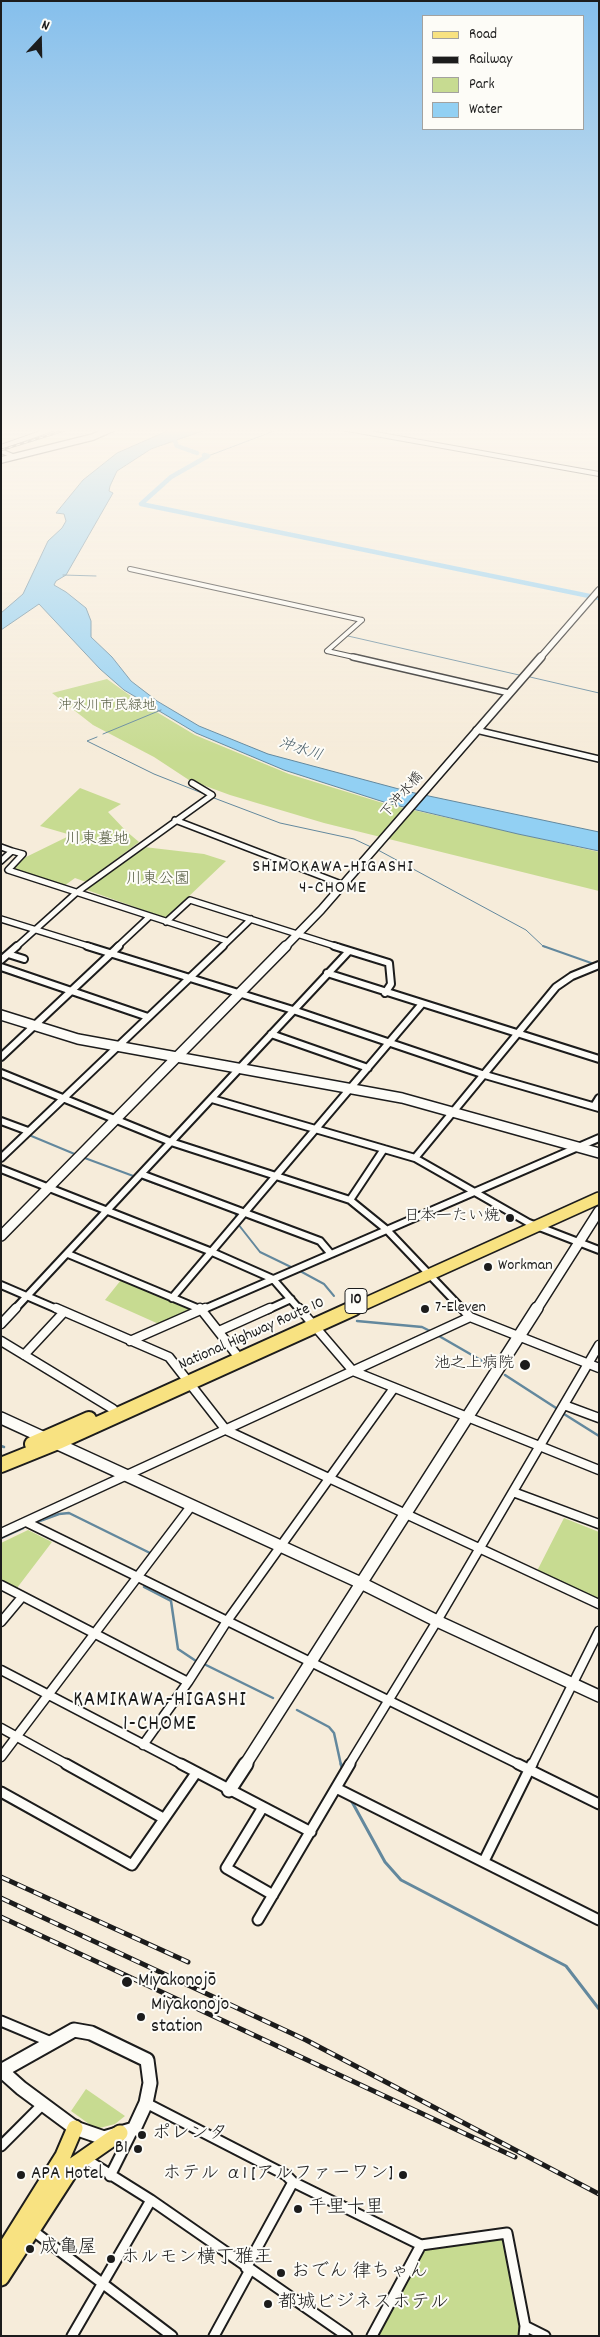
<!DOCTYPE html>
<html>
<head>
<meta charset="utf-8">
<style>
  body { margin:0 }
  #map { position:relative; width:600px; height:2337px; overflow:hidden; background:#f6ecda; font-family:Dekko,sans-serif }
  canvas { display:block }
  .frame { position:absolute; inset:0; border:2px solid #1c1c1c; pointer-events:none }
  .legend { position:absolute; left:422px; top:15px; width:162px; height:115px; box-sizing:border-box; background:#fdfcf7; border:1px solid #a3a29f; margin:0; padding:6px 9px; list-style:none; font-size:15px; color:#1c1c1c }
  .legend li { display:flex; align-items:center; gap:10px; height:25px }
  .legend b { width:25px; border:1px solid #a3a29f }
  .north { position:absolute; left:15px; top:15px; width:50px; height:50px; -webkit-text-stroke:4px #fdfcf7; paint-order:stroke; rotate:21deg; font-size:14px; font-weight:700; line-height:20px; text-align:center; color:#1c1c1c }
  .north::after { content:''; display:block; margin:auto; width:18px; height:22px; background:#1c1c1c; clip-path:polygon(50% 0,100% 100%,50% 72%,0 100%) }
</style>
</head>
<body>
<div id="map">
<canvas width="600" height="2337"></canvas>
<div class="frame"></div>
<ul class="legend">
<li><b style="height:6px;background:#f8e281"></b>Road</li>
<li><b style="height:6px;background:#1c1c1c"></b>Railway</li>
<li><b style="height:14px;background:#c7db91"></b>Park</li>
<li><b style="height:14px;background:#92d0f3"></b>Water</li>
</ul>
<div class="north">N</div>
</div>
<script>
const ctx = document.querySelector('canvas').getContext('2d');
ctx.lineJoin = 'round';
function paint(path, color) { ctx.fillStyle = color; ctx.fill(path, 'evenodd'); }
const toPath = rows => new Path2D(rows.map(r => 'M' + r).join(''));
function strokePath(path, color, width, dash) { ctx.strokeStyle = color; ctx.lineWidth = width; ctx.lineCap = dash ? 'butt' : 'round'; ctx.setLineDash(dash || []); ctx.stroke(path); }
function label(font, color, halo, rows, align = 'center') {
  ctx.font = font + ' Dekko,"Klee One",sans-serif'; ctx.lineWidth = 4; ctx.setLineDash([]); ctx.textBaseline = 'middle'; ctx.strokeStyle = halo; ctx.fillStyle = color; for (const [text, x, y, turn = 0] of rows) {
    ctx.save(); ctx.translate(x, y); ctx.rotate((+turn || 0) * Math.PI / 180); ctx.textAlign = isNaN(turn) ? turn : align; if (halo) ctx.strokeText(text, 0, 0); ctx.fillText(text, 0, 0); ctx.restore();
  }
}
const green = toPath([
  [107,679,135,699,195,735,289,774,386,804,599,852,599,891,324,823,230,795,189,780,154,757,93,725,52,693],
  [80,788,121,804,108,812,126,831,139,842,86,882,75,878,64,886,12,869,24,858,71,835,40,826],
  [144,847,204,854,226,861,166,918,84,889],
  [121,1280,191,1309,192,1312,161,1325,105,1300],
  [564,1518,599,1532,599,1600,537,1571],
  [28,1530,52,1542,17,1588,1,1580,1,1543],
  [86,2089,125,2116,115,2124,96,2129,71,2111],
  [507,2233,524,2336,372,2336,421,2245]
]);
const water = toPath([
  [174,428,211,428,151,449,117,471,110,486,109,491,113,493,66,575,56,581,54,585,66,592,86,608,91,621,91,637,112,657,131,681,157,701,199,726,268,754,410,792,599,832,599,851,518,834,387,803,284,770,196,733,124,690,100,669,39,604,1,630,1,613,23,594,48,541,62,528,66,521,64,514,56,513,83,480,117,453,174,428]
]);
const streamFar3 = toPath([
  [208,456,282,428],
  [63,575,96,576],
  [348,636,519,675],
  [530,677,599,693],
  [103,734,161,710],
  [97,737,87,741,154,774,207,795],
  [214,798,280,823,354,839,371,847],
  [378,850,526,930,544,947]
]);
const streamFar2 = toPath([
  [543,946,594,964],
  [29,1135,77,1155],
  [82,1157,136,1177],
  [140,1178,235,1212,237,1219],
  [238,1224,260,1252,293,1268],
  [300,1271,324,1284,334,1296]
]);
const streamFar1 = toPath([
  [357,1321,422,1327,430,1331],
  [439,1336,491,1366],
  [505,1375,556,1408],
  [564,1414,599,1436],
  [1,1446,4,1447],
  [37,1522,59,1514,69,1513,150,1553],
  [1,1538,23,1528],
  [144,1587,171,1601,178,1649,196,1661],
  [206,1665,273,1698],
  [297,1710,329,1727,334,1733,341,1765]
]);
const stream = toPath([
  [341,1764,342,1768],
  [351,1800,385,1862,401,1880,566,1966,599,2009]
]);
const canal = toPath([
  [171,433,177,446,197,453],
  [204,455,208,456,171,477,141,504,599,598]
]);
const streetFar4 = toPath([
  [342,428,599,474],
  [1,447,55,428],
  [1,451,15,457],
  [130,569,362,620],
  [327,651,358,658],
  [327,651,362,620]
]);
const streetFar3 = toPath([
  [353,657,509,693],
  [476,730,599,759],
  [175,820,344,885],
  [1,847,12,851,1,861],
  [12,851,23,854,8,870,227,941],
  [1,919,91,947],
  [166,922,190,900,338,947],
  [16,947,76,893,212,795,192,783],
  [117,947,149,917],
  [222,947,251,919]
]);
const streetFar2 = toPath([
  [87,946,293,1010,485,1075,599,1108],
  [334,946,389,963,391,984,385,993],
  [8,954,24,959],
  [1,960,17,946],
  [1,967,148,1017],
  [327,973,599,1059],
  [271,1034,368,1068],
  [1,1057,119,946],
  [1,1073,171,1142,350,1200,387,1230,463,1310],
  [212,1099,415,1158,529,1223,599,1250],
  [594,1106,599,1098],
  [1,1121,28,1131],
  [1,1158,223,946],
  [415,1158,556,987,572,976,599,965],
  [1,1169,212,1252,273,1279,300,1310],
  [141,1174,320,1241,331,1254],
  [350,1200,384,1149],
  [68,1254,202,1310],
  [1,1285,59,1310],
  [172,1298,421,1005],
  [14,1310,349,951],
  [202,1310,599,1138],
  [267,1310,291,1299]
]);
const streetFar1 = toPath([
  [56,1308,169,1357,226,1430,599,1604],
  [200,1308,240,1359],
  [299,1308,353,1371,599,1470],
  [462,1308,470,1317,599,1368],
  [1,1324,16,1308],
  [219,1331,270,1308],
  [1,1341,113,1409],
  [130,1341,205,1308],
  [24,1355,64,1312],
  [564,1405,599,1418],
  [513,1492,599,1524],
  [26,1522,520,1765],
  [1,1533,470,1317],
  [1,1585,188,1682],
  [1,1622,22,1597],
  [1,1670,183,1765],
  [1,1728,68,1765],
  [143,1745,188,1682,227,1621,394,1388],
  [1,1757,192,1505],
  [349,1765,437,1621,599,1345],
  [532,1765,599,1631]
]);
const street = toPath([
  [66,1764,163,1818],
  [181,1764,311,1832],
  [518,1764,599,1804],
  [336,1788,599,1920],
  [1,1792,132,1865,196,1773],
  [263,1807,226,1868,273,1895],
  [484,1861,532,1764],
  [258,1920,350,1764],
  [1,2021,51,2042],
  [146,2103,286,2175,293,2182,421,2245,507,2233,525,2326,524,2336],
  [1,2146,43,2104],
  [84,2158,151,2200,347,2336],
  [110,2176,133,2130],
  [32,2230,172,2336],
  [246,2268,293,2182],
  [525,2326,545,2336],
  [72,2336,151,2200],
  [214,2336,250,2270],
  [372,2336,421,2245]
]);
const secondaryFar4 = toPath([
  [1,460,93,437,113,428],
  [540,658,599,590]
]);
const secondaryFar3 = toPath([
  [285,947,321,910,541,657]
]);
const secondaryFar2 = toPath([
  [1,1015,78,1039,402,1098,599,1153],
  [1,1236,286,946],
  [536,1310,599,1211]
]);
const secondaryFar1 = toPath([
  [1,1418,361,1583,437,1621,599,1696],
  [245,1765,537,1308]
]);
const secondary = toPath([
  [229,1790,246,1764],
  [1,2071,74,2030,91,2033,147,2060,150,2083,146,2103,134,2129,104,2138,75,2128,21,2088,2,2071]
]);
const primary = toPath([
  [1,2255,63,2156,75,2128],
  [1,2278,74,2165,120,2133]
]);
const highwayFar1 = toPath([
  [351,1310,599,1198]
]);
const highway = toPath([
  [32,1444,89,1419],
  [1,1465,58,1442,354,1308]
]);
const railFar1 = toPath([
  [1,450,72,428]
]);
const rail = toPath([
  [1,1877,188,1962],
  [1,1898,306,2040,599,2194],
  [1,1917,515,2157]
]);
const markers = [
  [510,1218,5,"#1c1c1c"],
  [488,1267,5,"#1c1c1c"],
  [425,1309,5,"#1c1c1c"],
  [525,1365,6,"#1c1c1c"],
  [127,1982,6,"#1c1c1c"],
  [141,2017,5,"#1c1c1c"],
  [142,2135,5,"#1c1c1c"],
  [138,2149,5,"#1c1c1c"],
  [21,2175,5,"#1c1c1c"],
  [403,2175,5,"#1c1c1c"],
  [298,2209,5,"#1c1c1c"],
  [30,2249,5,"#1c1c1c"],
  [111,2259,5,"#1c1c1c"],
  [281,2273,5,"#1c1c1c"],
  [268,2304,5,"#1c1c1c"]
];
const farParknames = [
  ["沖水川市民緑地",107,707]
];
const farStreetnames = [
  ["下沖水橋",403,796,-49]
];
const farWaternames = [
  ["沖水川",300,751,18]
];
const shields = [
  [356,1301,22]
];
const shieldNames = [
  ["10",356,1301]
];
const parkNames = [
  ["川東墓地",97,841],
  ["川東公園",158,881]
];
const poiNames = [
  ["日本一たい焼",500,1218],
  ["Workman",498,1267,"left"],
  ["7-Eleven",435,1309,"left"],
  ["池之上病院",514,1365]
];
const streetNames = [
  ["National Highway Route 10",252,1335,-24]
];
const neighbourhoodNames = [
  ["SHIMOKAWA-HIGASHI",333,869],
  ["4-CHOME",333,890]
];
const nearPoinames = [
  ["Miyakonojō",138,1982],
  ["Miyakonojo",151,2006],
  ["station",151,2028],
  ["ポレンタ",152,2135],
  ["B1",128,2149,"right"],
  ["APA Hotel",31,2175],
  ["ホテル α1 [アルファーワン]",393,2175,"right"],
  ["千里十里",308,2209],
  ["成亀屋",40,2249],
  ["ホルモン横丁雅王",121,2259],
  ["おでん 律ちゃん",291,2273],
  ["都城ビジネスホテル",278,2304]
];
const nearNeighbourhoodnames = [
  ["KAMIKAWA-HIGASHI",160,1702],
  ["1-CHOME",160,1726]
];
paint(green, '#c7db91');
paint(water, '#92d0f3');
strokePath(water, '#63889d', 1);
strokePath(streamFar3, '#63889d', 1);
strokePath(streamFar2, '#63889d', 2);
strokePath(streamFar1, '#63889d', 2.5);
strokePath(stream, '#63889d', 3);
strokePath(canal, '#92d0f3', 4.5);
strokePath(streetFar4, '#1c1c1c', 6);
strokePath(streetFar3, '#1c1c1c', 8);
strokePath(streetFar2, '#1c1c1c', 10);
strokePath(streetFar1, '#1c1c1c', 11);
strokePath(street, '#1c1c1c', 13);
strokePath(secondaryFar4, '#1c1c1c', 8);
strokePath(secondaryFar3, '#1c1c1c', 10);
strokePath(secondaryFar2, '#1c1c1c', 12);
strokePath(secondaryFar1, '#1c1c1c', 14);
strokePath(secondary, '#1c1c1c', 17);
strokePath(primary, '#1c1c1c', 19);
strokePath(highwayFar1, '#1c1c1c', 14);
strokePath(highway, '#1c1c1c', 18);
strokePath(streetFar4, '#fdfcf7', 4);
strokePath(streetFar3, '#fdfcf7', 5);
strokePath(streetFar2, '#fdfcf7', 6);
strokePath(streetFar1, '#fdfcf7', 8);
strokePath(street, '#fdfcf7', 9);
strokePath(secondaryFar4, '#fdfcf7', 5.5);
strokePath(secondaryFar3, '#fdfcf7', 7);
strokePath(secondaryFar2, '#fdfcf7', 9);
strokePath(secondaryFar1, '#fdfcf7', 11);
strokePath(secondary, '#fdfcf7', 13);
strokePath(primary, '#f8e281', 15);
strokePath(highwayFar1, '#f8e281', 11);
strokePath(highway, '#f8e281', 14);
strokePath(railFar1, '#1c1c1c', 2.5);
strokePath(rail, '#1c1c1c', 5);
strokePath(railFar1, '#fdfcf7', 1, [4]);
strokePath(rail, '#fdfcf7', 3, [9]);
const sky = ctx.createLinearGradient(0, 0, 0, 755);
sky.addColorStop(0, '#85bfec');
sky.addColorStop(0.57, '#fbf6ee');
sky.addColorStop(1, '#fbf6ee00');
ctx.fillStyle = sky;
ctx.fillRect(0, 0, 600, 755);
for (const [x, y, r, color] of markers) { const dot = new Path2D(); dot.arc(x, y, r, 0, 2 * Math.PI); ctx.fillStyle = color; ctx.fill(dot); strokePath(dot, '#fdfcf7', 2); }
label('14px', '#585f45', '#fdfcf7', farParknames);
label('14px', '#1c1c1c', '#fdfcf7', farStreetnames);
label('italic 15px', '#455b67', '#fdfcf7', farWaternames);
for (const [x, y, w] of shields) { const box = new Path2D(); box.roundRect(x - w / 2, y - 12.5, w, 25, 4); ctx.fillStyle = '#fdfcf7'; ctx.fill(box); strokePath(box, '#1c1c1c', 1); }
label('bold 15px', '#1c1c1c', null, shieldNames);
label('16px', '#585f45', '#fdfcf7', parkNames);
label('16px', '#1c1c1c', '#fdfcf7', poiNames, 'right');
label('16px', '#1c1c1c', '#fdfcf7', streetNames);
ctx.letterSpacing = '1px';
label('18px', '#1c1c1c', '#fdfcf7', neighbourhoodNames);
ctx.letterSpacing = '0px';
label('19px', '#1c1c1c', '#fdfcf7', nearPoinames, 'left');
ctx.letterSpacing = '1px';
label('21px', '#1c1c1c', '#fdfcf7', nearNeighbourhoodnames);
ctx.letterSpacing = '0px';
</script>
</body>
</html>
